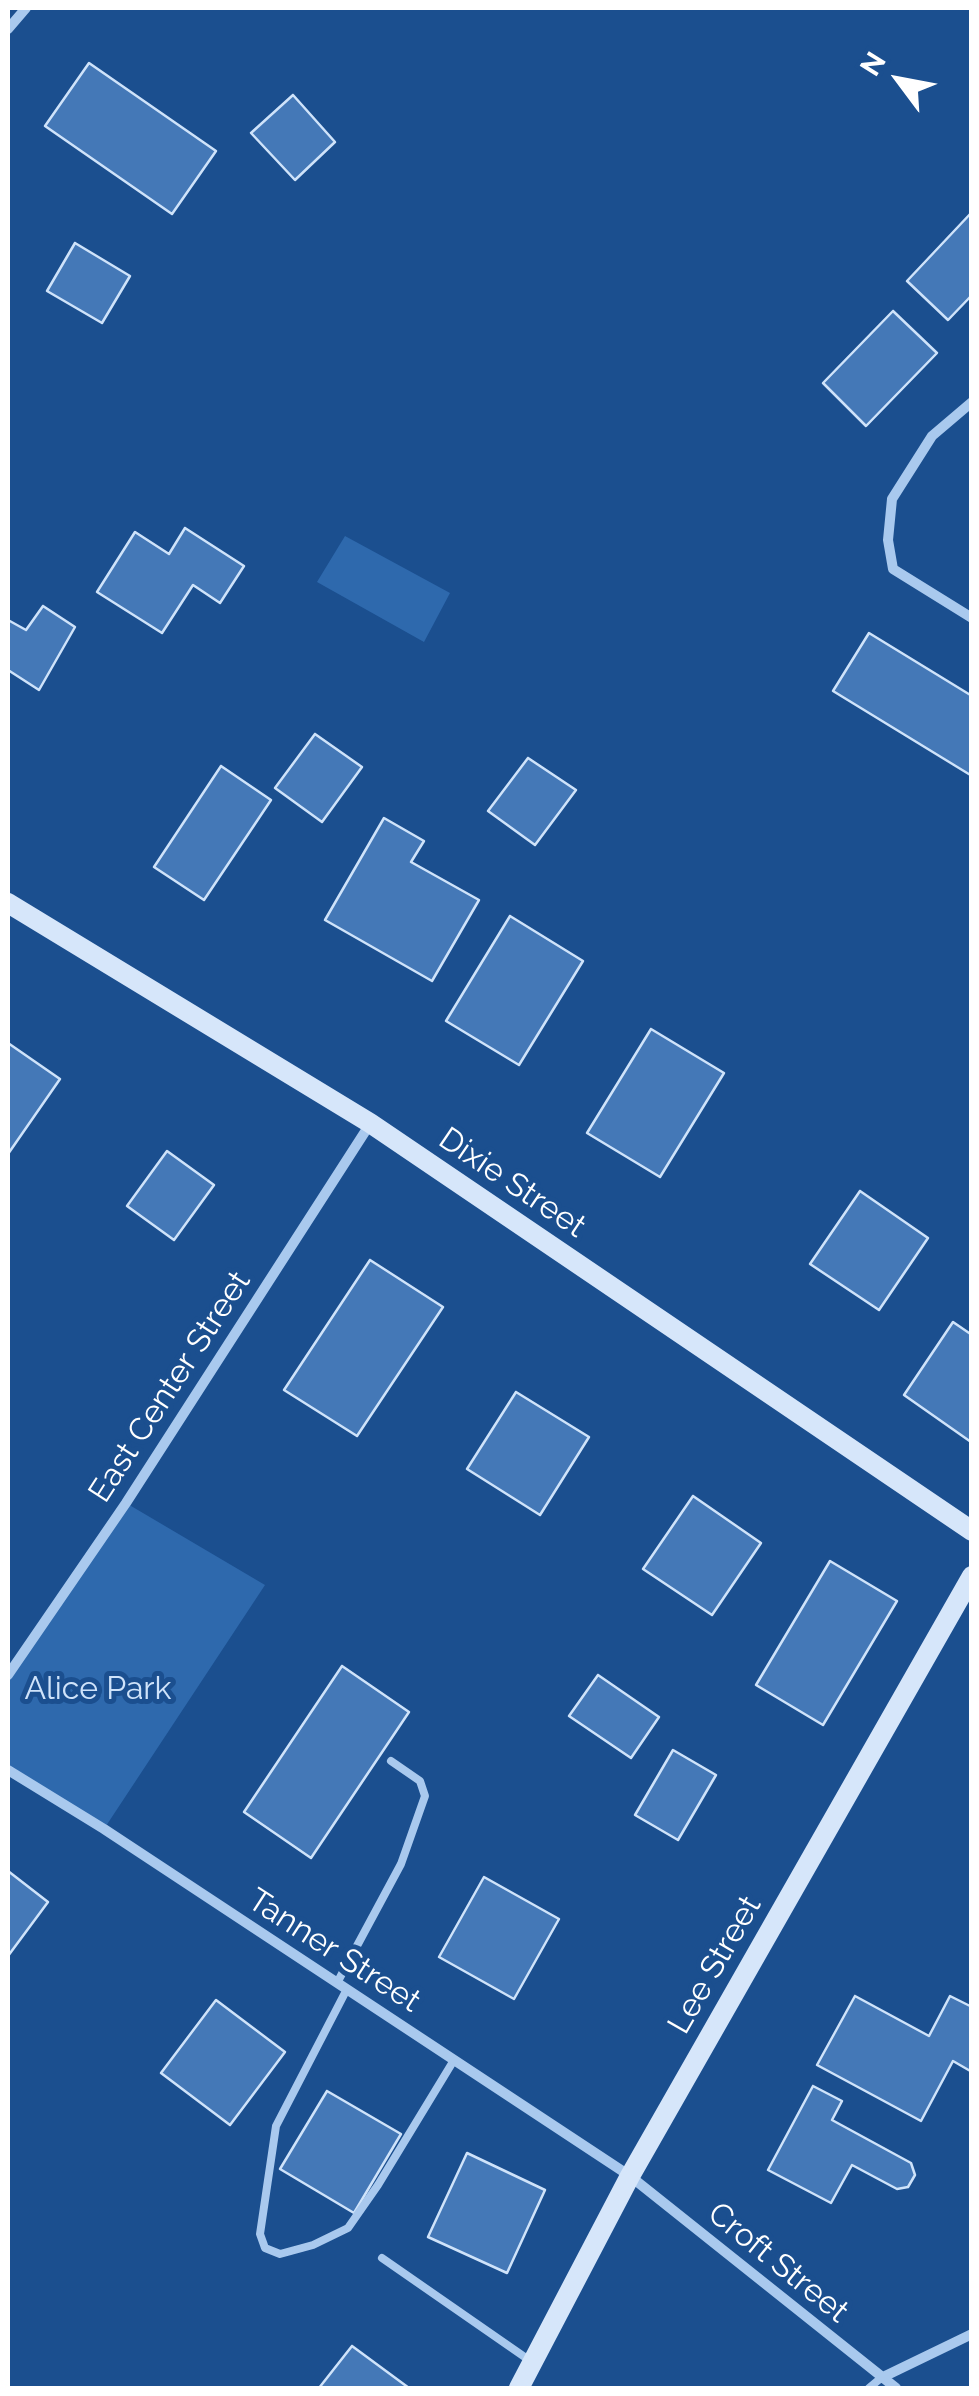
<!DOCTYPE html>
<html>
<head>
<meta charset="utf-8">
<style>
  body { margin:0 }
  #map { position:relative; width:979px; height:2396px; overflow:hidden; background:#1b4f8f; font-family:Raleway,sans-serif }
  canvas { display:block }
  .frame { position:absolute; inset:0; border:10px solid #fff; pointer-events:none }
  .north { position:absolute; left:849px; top:30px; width:100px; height:100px; -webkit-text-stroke:8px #1b4f8f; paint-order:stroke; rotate:302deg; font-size:28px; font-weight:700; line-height:40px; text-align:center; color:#fff }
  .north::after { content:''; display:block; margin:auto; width:35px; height:45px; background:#fff; clip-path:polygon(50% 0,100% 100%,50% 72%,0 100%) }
</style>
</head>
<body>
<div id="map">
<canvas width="979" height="2396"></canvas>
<div class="frame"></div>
<div class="north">N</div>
</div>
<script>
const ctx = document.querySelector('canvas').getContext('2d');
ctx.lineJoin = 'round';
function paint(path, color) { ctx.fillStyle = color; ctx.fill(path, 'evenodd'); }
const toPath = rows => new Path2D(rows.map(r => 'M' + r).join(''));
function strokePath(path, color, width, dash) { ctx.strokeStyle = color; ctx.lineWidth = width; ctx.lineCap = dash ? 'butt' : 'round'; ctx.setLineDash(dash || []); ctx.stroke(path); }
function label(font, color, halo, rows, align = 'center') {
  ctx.font = font + ' Raleway,sans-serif'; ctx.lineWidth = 10; ctx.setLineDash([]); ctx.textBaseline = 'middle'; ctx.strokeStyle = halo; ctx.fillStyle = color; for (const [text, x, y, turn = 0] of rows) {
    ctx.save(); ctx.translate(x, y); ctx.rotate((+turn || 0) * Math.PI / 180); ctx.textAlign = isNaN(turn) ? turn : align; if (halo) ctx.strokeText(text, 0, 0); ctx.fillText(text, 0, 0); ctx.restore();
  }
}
const green = toPath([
  [345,536,450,593,424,642,317,582],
  [126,1503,265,1585,104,1829,8,1770,8,1675]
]);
const building = toPath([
  [89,63,216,151,172,214,45,126,89,63],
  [293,95,335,142,295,180,251,133,293,95],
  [972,212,972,295,948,320,907,281,972,212],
  [75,243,130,276,102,323,47,291,75,243],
  [893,311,937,353,866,426,823,383,893,311],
  [185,528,244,566,220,603,193,585,162,633,97,592,135,532,169,554,185,528],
  [43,606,75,627,39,690,8,670,8,620,26,630,43,606],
  [869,633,972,696,972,776,833,691,869,633],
  [315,734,362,767,322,822,275,788,315,734],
  [528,758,576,790,535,845,488,811,528,758],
  [221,766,271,800,204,900,154,867,221,766],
  [384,818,424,841,411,862,479,900,432,981,325,920,384,818],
  [510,916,583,961,519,1065,446,1021,510,916],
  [651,1029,724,1073,660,1177,587,1133,651,1029],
  [8,1043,60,1079,8,1154,8,1043],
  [167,1151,214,1185,174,1240,127,1206,167,1151],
  [860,1191,928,1238,879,1310,810,1264,860,1191],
  [370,1260,443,1307,357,1436,284,1390,370,1260],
  [953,1322,972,1335,971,1442,904,1395,953,1322],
  [516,1392,589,1437,540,1515,467,1469,516,1392],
  [693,1496,761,1543,712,1615,643,1569,693,1496],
  [830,1561,897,1601,823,1725,756,1685,830,1561],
  [342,1666,409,1712,311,1858,244,1812,342,1666],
  [598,1675,659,1717,631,1758,569,1716,598,1675],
  [673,1750,716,1775,678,1840,635,1815,673,1750],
  [8,1871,48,1902,8,1956,8,1871],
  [484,1877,559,1919,514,1999,439,1957,484,1877],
  [855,1996,929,2036,950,1996,972,2007,972,2072,953,2061,921,2121,817,2065,855,1996],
  [216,2000,285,2052,230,2125,161,2073,216,2000],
  [813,2086,842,2101,832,2120,911,2163,915,2175,908,2187,897,2189,852,2165,831,2203,768,2170,813,2086],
  [327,2091,401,2134,354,2213,280,2169,327,2091],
  [467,2153,545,2190,507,2273,428,2237,467,2153],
  [352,2346,409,2388,319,2388,352,2346]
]);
const lane = toPath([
  [337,1983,401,1864,425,1796,420,1781,391,1761],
  [347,1989,276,2126,260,2234,265,2248,280,2254,313,2245,348,2228,378,2185,454,2060],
  [382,2258,529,2360],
  [869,2388,881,2378]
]);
const street = toPath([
  [8,29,26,8],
  [972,402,932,436,892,499,888,540,893,569,972,618],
  [8,1675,126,1503,370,1124],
  [8,1770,104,1829,630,2176,896,2388],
  [881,2378,972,2334]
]);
const secondary = toPath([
  [8,903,370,1123,972,1531],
  [519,2388,630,2176,972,1576]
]);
const streetNames = [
  ["Dixie Street",512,1183,34],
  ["East Center Street",170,1387,-57],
  ["Tanner Street",334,1951,33],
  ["Lee Street",715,1965,-60],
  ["Croft Street",778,2263,39]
];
const parkNames = [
  ["Alice Park",98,1689]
];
paint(green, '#2e69ad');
paint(building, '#4478b7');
strokePath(building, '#cfe3fa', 2.5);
strokePath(lane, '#a9c9ee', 8);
strokePath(street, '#a9c9ee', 10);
strokePath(secondary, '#d6e6fa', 20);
label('32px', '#fff', '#1b4f8f', streetNames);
label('32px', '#cfe3fa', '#1b4f8f', parkNames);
</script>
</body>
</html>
